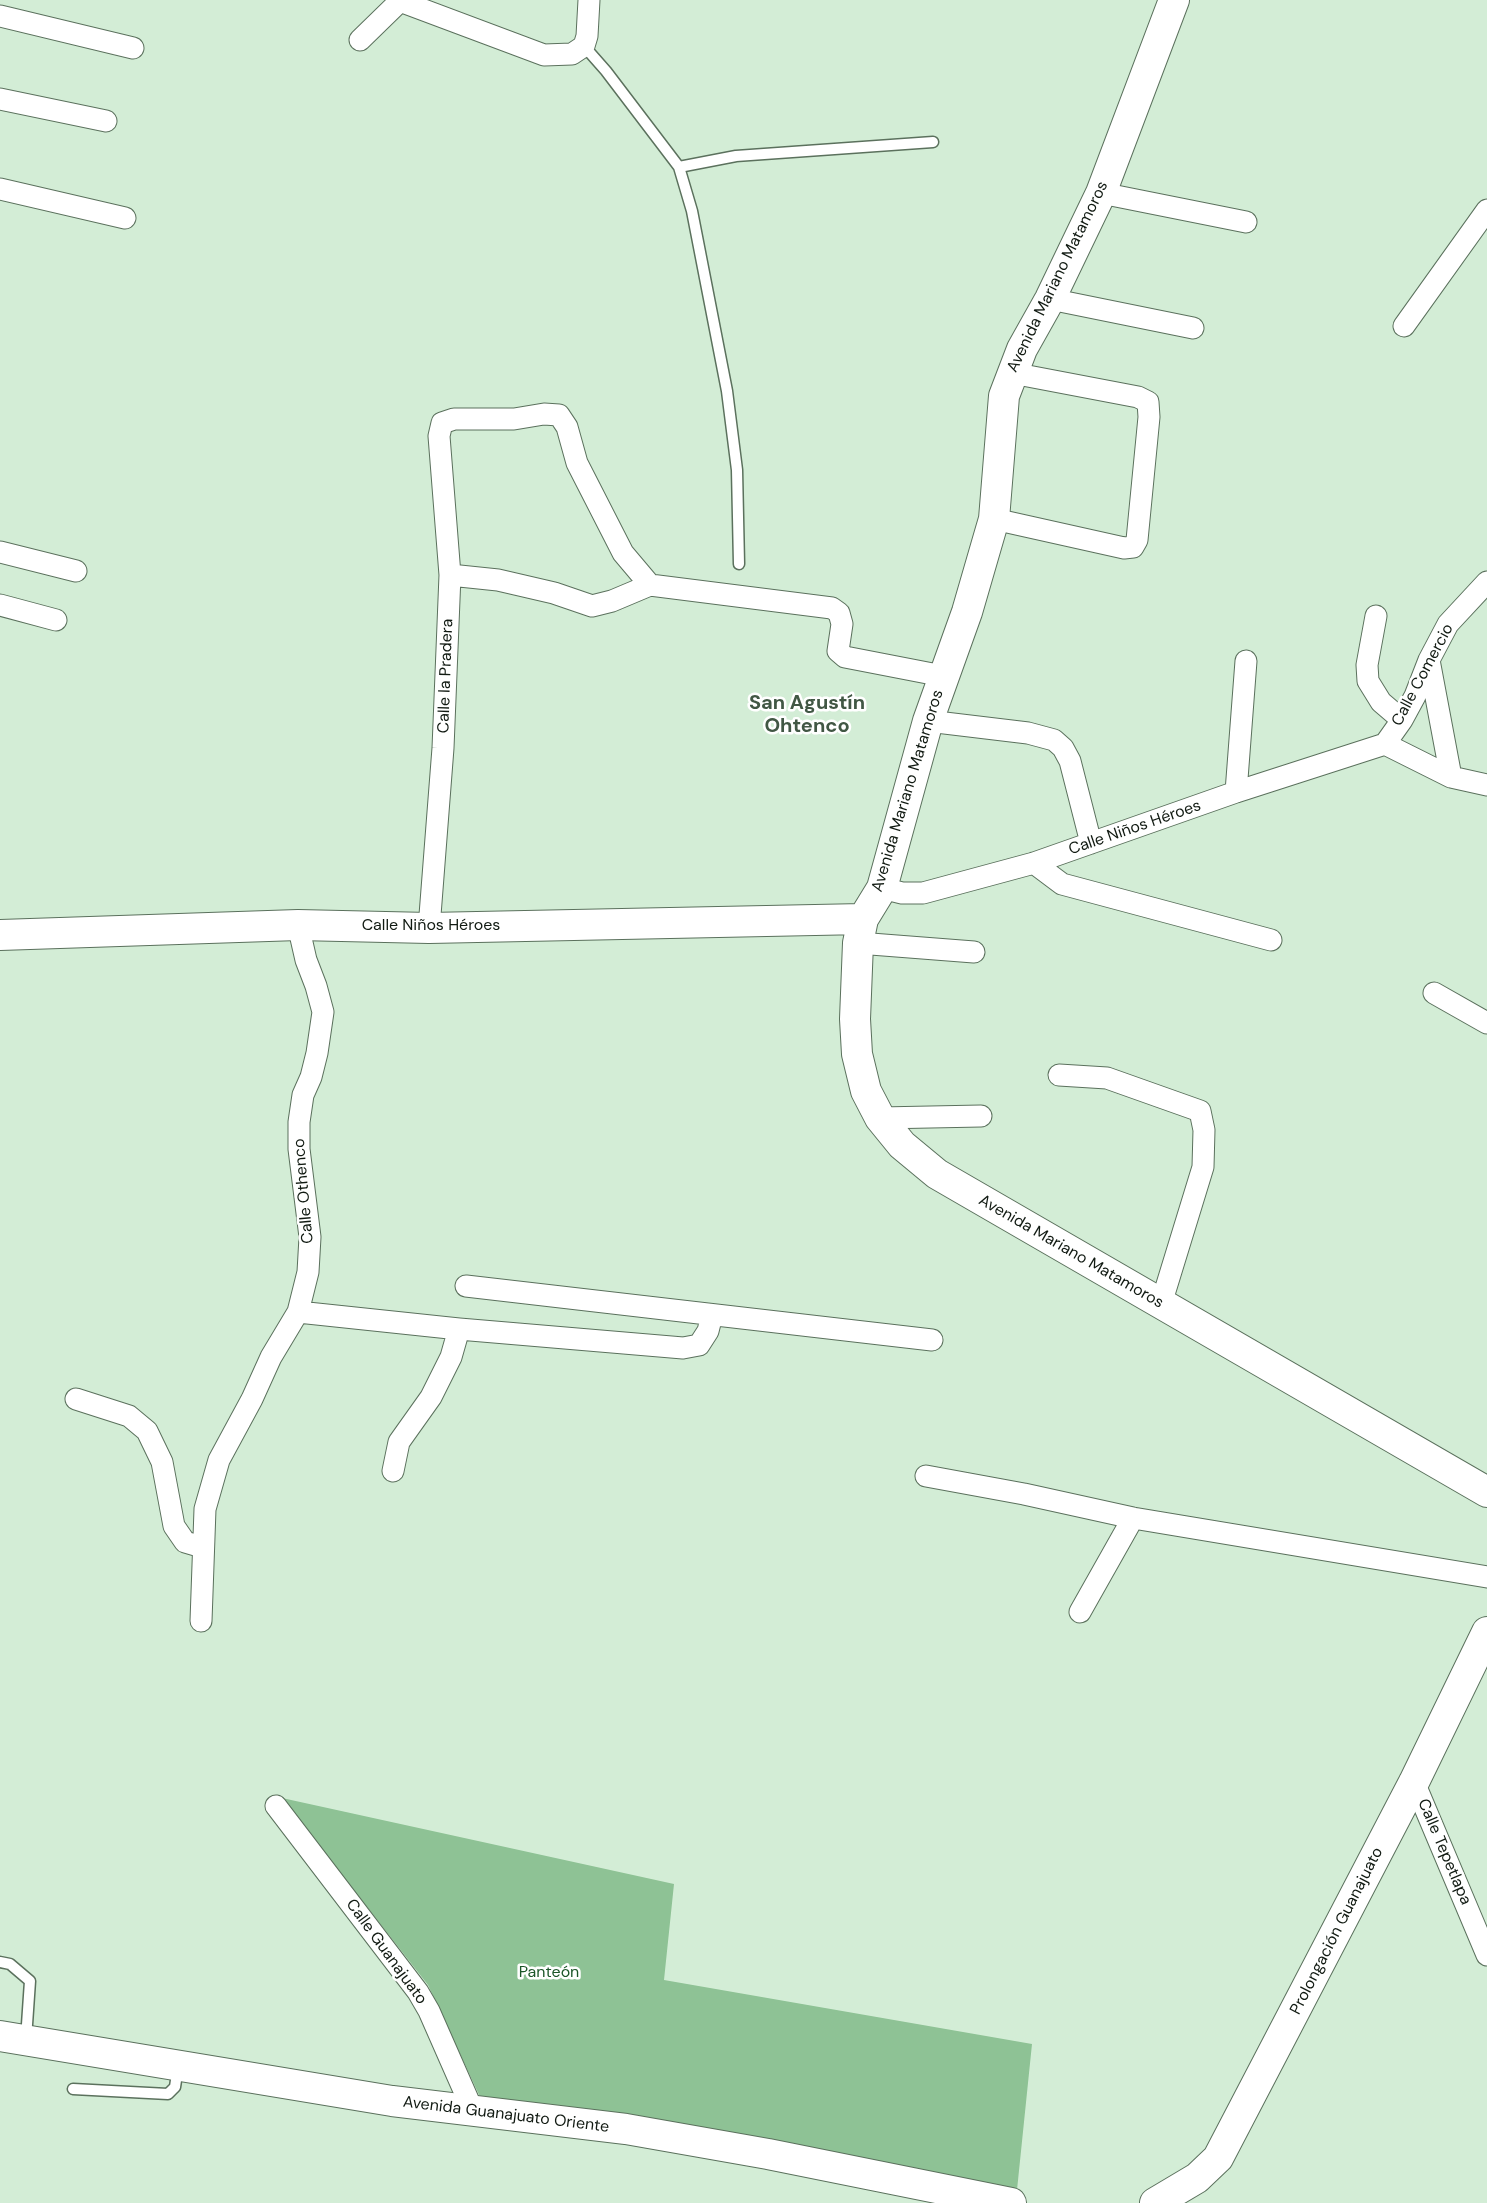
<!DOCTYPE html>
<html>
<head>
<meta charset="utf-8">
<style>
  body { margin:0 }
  canvas { display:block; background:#d3edd6 }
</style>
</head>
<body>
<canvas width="1487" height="2203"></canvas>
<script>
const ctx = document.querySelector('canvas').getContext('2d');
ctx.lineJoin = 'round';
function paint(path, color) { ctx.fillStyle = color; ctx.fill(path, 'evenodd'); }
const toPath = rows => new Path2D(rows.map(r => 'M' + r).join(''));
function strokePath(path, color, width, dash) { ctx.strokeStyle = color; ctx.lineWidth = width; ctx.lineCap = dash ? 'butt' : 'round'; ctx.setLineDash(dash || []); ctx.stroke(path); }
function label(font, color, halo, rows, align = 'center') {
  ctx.font = font + ' "DM Sans",sans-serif'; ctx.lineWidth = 5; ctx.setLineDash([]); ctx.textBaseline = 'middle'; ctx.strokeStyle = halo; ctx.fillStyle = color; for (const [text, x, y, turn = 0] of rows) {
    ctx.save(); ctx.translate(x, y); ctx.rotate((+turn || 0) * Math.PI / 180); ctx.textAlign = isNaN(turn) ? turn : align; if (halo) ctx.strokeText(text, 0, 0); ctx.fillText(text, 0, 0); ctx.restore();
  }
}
const green = toPath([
  [282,1798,674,1884,664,1980,1032,2044,1017,2190,480,2097,428,1985]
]);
const lane = toPath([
  [584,46,606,71,679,167,692,211,727,391,737,470,739,564],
  [679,167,736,156,933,142],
  [0,1962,10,1964,30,1981,26,2039],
  [73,2089,168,2094,175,2087,178,2067]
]);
const street = toPath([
  [397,0,544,55,572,54,584,46,587,36,589,0],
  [0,16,133,48],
  [360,40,400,1],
  [0,99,106,121],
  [0,189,125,218],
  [1101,193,1246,222],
  [1050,299,1193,328],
  [1404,326,1487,210],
  [994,519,1124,548,1133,547,1137,540,1149,417,1148,402,1138,397,1012,373],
  [0,552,76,571],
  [650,585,832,608,839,613,842,624,838,651,845,657,943,676],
  [0,605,56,620],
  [1376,616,1367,665,1368,681,1381,702,1402,720],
  [1429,660,1451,777],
  [928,721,1028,733,1054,740,1063,748,1070,761,1091,843],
  [1385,744,1402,720,1415,696,1429,660,1448,624,1487,582],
  [1385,744,1451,777,1487,785],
  [1236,792,1246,661],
  [1034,863,1062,884,1271,940],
  [882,888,902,893,923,893,1034,863,1236,792,1385,744],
  [429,928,443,748,450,575,439,436,442,423,454,419,514,419,544,414,559,415,567,427,577,463,623,553,650,585,612,601,592,606,554,593,498,580,450,575],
  [858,943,974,952],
  [1434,993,1487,1023],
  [1059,1075,1107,1078,1200,1111,1204,1130,1203,1167,1161,1304],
  [880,1118,981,1116],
  [466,1286,932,1340],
  [298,1312,459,1329,683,1348,699,1345,708,1331,712,1315],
  [76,1399,129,1416,147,1431,162,1462,174,1526,185,1542,202,1547],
  [393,1471,399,1442,431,1397,451,1357,459,1329],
  [926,1476,1024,1494,1133,1518,1487,1577],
  [1080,1612,1133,1518],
  [201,1621,205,1509,219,1460,252,1399,271,1357,298,1312,308,1272,310,1237,299,1149,299,1122,303,1095,311,1077,317,1053,323,1012,316,986,306,960,298,925],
  [1414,1782,1487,1955],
  [276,1806,418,1992,429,2011,473,2111]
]);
const secondary = toPath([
  [1174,0,1101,193,1050,299,1022,349,1004,396,994,519,987,543,967,612,928,721,882,888,863,919,858,943,855,1019,857,1054,866,1091,880,1118,902,1145,937,1174,1487,1492],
  [0,935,298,925,429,928,863,919],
  [0,2036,392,2101,626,2129,768,2154,1011,2203],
  [1155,2203,1197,2178,1218,2158,1414,1782,1487,1632]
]);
const streetNames = [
  ["Avenida Mariano Matamoros",1058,277,-64],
  ["Calle Comercio",1423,675,-62],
  ["Calle la Pradera",446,676,-88],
  ["Avenida Mariano Matamoros",908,791,-73],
  ["Calle Niños Héroes",1135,828,-19],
  ["Calle Niños Héroes",431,926],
  ["Calle Othenco",304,1191,-95],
  ["Avenida Mariano Matamoros",1071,1252,30],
  ["Calle Tepetlapa",1444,1852,67],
  ["Prolongación Guanajuato",1337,1931,-63],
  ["Calle Guanajuato",386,1952,54],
  ["Avenida Guanajuato Oriente",506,2115,7]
];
const parkNames = [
  ["Panteón",549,1973]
];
const quarterNames = [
  ["San Agustín",807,704],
  ["Ohtenco",807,727]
];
paint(green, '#8ec295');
strokePath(lane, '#5b715d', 13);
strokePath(street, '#5b715d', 23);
strokePath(secondary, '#5b715d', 32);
strokePath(lane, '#fff', 10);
strokePath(street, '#fff', 21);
strokePath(secondary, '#fff', 30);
label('16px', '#111a12', '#fff', streetNames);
label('16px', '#1c5629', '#fff', parkNames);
label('bold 20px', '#415744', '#fff', quarterNames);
</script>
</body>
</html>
